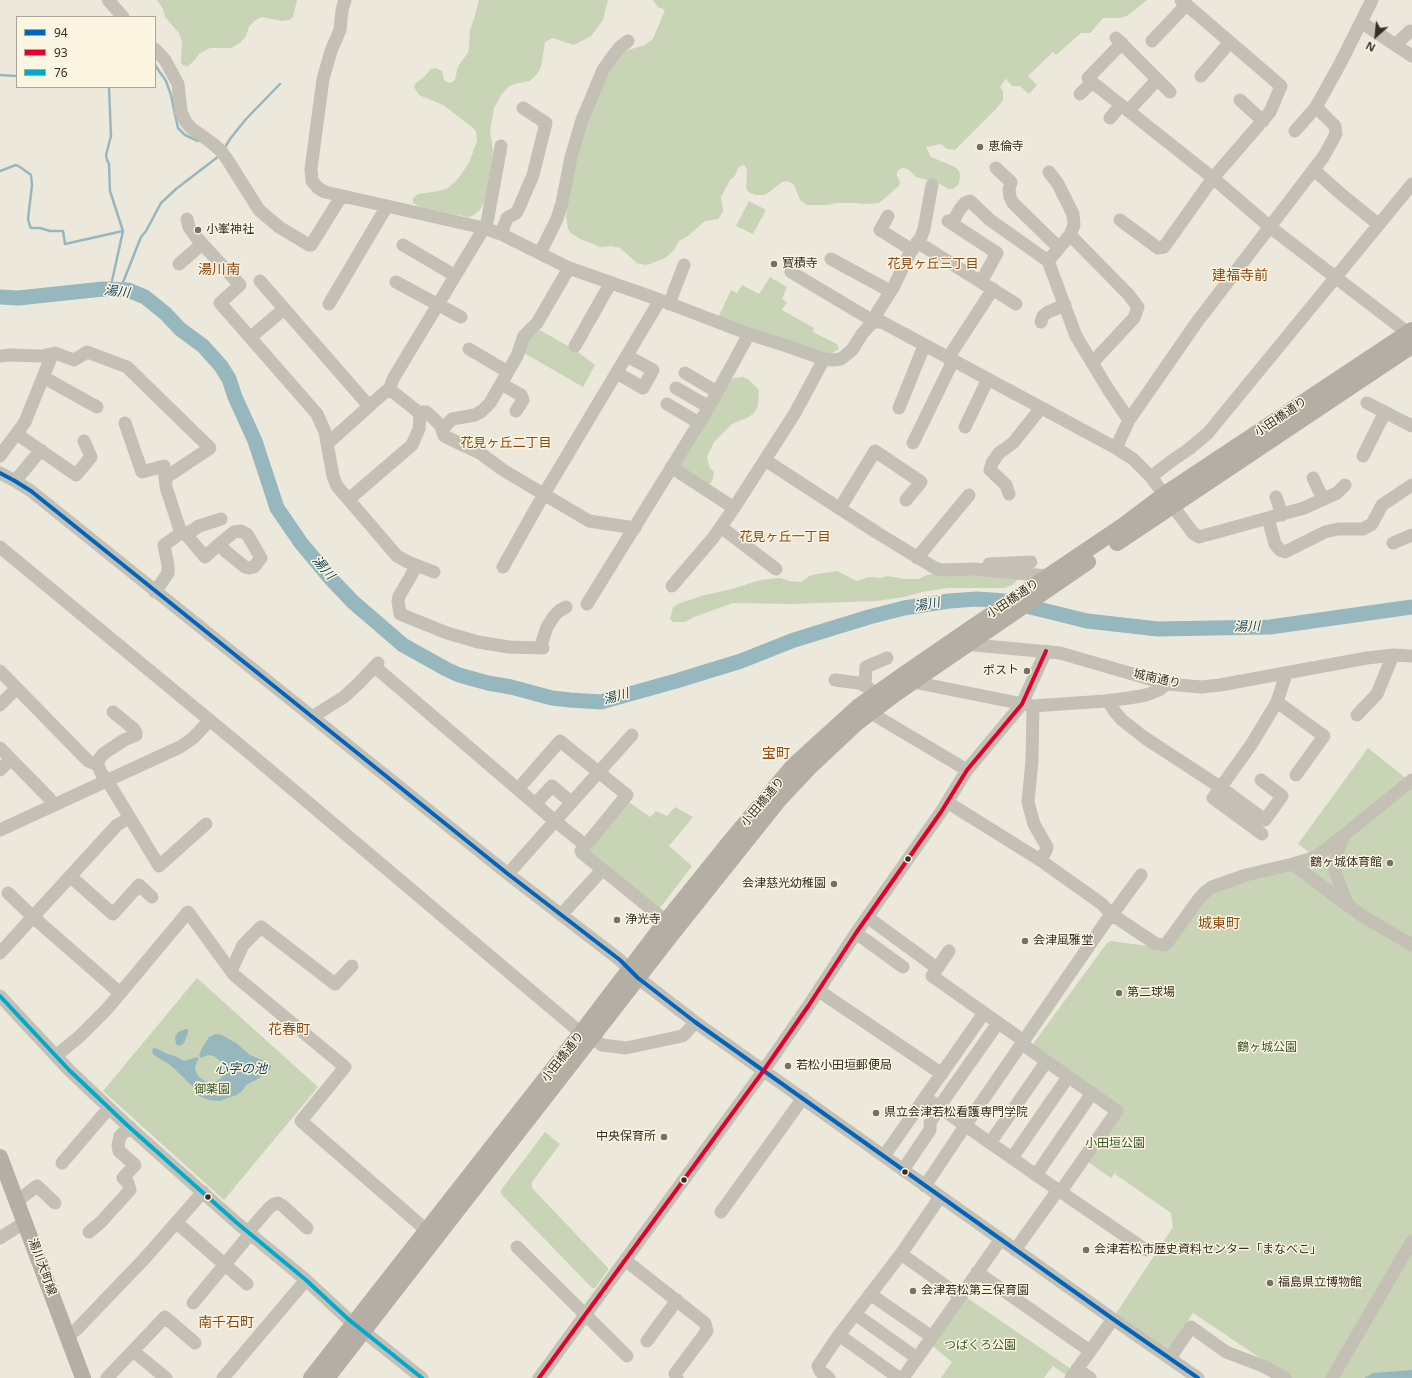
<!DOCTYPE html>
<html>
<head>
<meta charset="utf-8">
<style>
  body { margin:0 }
  #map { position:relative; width:1412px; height:1378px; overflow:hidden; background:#ede8dc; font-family:"Noto Sans",sans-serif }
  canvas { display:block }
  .legend { position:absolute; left:16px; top:16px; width:140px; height:72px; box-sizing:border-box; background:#fbf5e2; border:1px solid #aca596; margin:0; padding:5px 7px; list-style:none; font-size:12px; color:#362e25 }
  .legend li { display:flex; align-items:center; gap:8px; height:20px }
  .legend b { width:20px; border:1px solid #aca596 }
  .north { position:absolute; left:1356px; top:16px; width:40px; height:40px; -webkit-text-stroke:3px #fbf5e2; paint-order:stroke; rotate:207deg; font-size:11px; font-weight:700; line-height:16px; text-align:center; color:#362e25 }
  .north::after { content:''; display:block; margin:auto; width:14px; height:18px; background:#362e25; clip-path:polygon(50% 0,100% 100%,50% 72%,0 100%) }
</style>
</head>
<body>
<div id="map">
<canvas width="1412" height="1378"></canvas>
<ul class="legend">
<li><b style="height:5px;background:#0065bd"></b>94</li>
<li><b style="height:5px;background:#e4002b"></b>93</li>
<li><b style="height:5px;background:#00a9ce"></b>76</li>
</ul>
<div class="north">N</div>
</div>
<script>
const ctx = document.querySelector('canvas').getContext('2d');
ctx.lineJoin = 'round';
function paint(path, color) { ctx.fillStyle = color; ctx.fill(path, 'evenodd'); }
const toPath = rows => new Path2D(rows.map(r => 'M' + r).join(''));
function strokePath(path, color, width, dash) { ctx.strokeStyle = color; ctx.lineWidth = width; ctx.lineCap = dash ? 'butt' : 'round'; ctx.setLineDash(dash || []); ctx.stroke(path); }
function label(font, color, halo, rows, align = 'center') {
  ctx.font = font + ' "Noto Sans","Noto Sans JP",sans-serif'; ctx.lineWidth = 3; ctx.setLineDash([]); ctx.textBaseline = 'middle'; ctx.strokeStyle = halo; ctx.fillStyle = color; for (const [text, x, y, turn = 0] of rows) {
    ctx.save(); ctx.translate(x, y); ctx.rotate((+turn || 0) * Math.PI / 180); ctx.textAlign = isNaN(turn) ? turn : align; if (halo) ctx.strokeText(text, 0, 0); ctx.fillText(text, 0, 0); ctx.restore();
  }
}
const green = toPath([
  [157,0,297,0,293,17,289,20,282,21,262,17,254,21,249,27,246,36,240,43,231,48,210,48,199,54,195,60,187,67,181,64,182,42,179,33,165,17,163,9],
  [479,0,608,0,603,20,591,36,574,45,553,38,545,42,541,67,537,74,530,81,518,83,509,86,501,95,494,108,490,130,493,152,485,200,480,210,472,216,468,217,422,208,413,203,413,198,418,194,439,191,448,188,457,180,469,163,477,141,476,131,472,127,443,105,419,95,414,87,416,83,424,77,431,69,436,68,442,71,444,80,449,83,453,82,455,80,458,66,468,53,469,47,470,30,474,19],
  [653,0,1147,0,1127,16,1119,18,1103,18,1090,33,1081,33,1056,55,1053,52,1028,76,1037,85,1029,94,1020,86,1012,86,1006,79,1007,77,1000,87,1003,91,1003,100,997,108,955,150,947,149,941,144,926,147,931,157,955,167,959,171,960,176,959,184,953,189,949,189,936,182,916,177,908,169,903,168,899,169,897,172,897,176,900,182,899,186,879,203,866,204,853,203,835,203,828,205,807,205,800,200,794,185,788,181,782,182,768,193,763,195,756,195,750,193,746,189,747,171,745,166,742,165,738,168,735,176,730,180,721,197,723,212,718,219,705,221,688,236,679,241,674,250,665,258,650,264,645,265,637,263,620,248,612,246,600,247,580,239,571,233,568,229,566,216,573,171,586,122,606,72,625,51,645,45,653,39,665,10,658,7],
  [749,201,766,210,753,234,736,226],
  [770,277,787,287,782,299,787,302,782,310,814,328,813,332,837,344,839,349,830,354,817,352,718,318,731,290,737,293,742,285,759,294],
  [540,330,575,350,595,365,583,387,524,353,524,347,533,333],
  [743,377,748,379,759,390,758,406,754,413,749,417,732,424,714,442,707,457,710,468,714,472,713,478,711,483,707,484,680,466,731,379,734,378],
  [837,571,857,581,869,577,880,578,888,576,904,579,919,579,927,575,935,574,1015,577,1017,581,1012,585,1004,588,948,588,922,592,904,597,876,601,792,604,733,603,694,617,685,622,673,622,670,619,673,607,680,603,701,596,732,589,760,580,780,578,789,581,801,582,811,575],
  [1368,748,1412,783,1412,1378,1290,1378,1193,1313,1166,1354,1113,1318,1173,1227,1171,1213,1115,1174,1118,1169,1111,1178,1084,1159,1118,1110,1033,1044,1107,943,1110,941,1148,946,1158,952,1171,932,1196,898,1313,855,1298,844],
  [626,800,650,817,656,811,667,816,675,807,693,817,669,846,692,866,657,912,584,851],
  [197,978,318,1087,224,1200,103,1091],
  [545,1132,560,1144,532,1182,532,1188,608,1268,608,1270,595,1288,592,1288,501,1194,501,1190],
  [963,1295,1074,1371,1069,1377,1053,1366,1044,1378,941,1378,952,1362,929,1343]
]);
const water = toPath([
  [186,1029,188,1029,188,1033,184,1043,179,1046,176,1044,175,1037,178,1032],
  [215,1034,222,1035,236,1043,250,1055,264,1061,271,1065,271,1068,267,1074,246,1085,243,1090,237,1095,227,1098,220,1101,208,1100,197,1095,193,1087,184,1078,170,1065,154,1055,152,1052,153,1048,158,1049,165,1053,175,1056,184,1061,197,1057,199,1059,197,1061,195,1069,198,1076,203,1080,210,1083,217,1081,221,1078,223,1073,224,1067,218,1059,214,1056,208,1055,201,1058,199,1056,202,1048,209,1037],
  [1412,1370,1412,1378,1364,1378,1373,1373]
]);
const stream = toPath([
  [155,65,166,81,171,95,178,128,185,135,198,141],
  [0,75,17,76],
  [109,87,111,136,106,155,107,160,109,164,110,191,123,231,110,290],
  [224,149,230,139,246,119,280,84],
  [0,171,16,165,20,167,31,175,32,185,28,219,30,226,31,228,40,228,50,231,63,231,65,244,123,231],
  [120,290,141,237,146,231,161,203,176,189,219,156]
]);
const river = toPath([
  [0,297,18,298,103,289,128,290,145,297,166,314,180,329,203,346,221,366,229,379,235,397,255,441,277,508,301,543,331,579,353,602,403,645,446,669,459,675,488,683,511,687,552,698,570,700,601,702,676,681,741,661,794,640,869,617,904,608,949,601,977,599,1006,601,1087,621,1158,629,1270,627,1412,607]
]);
const minor = toPath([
  [108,0,123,17],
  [345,0,342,10,340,30,331,51,323,79,311,169,312,181,318,188,325,192,484,228,501,234,569,268,660,300,749,334,787,346,824,359,833,360,841,359,852,350,862,334,872,323,875,322,882,322,1116,448,1133,459,1151,477,1193,533,1199,537,1304,508,1337,493,1345,485],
  [1361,22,1412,56],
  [1116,38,1170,92],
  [1152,41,1186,5],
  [1122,43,1088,78,1092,82,1213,178,1270,227,1412,336],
  [1396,44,1410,31],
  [155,49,165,60,178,84,181,112,186,122,191,128,212,143,220,150,227,159,259,210,279,227,309,245,311,245,341,197],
  [1201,76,1230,42],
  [1080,94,1092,82],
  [1240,100,1263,121],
  [1128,111,1157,80],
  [1110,118,1120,106],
  [1295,131,1316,107],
  [996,168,1011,182,1009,189,1010,197,1013,203,1059,248],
  [1314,170,1341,194,1378,224],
  [1049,172,1058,184,1073,214,1074,225,1070,235,1048,261,1076,336,1108,389,1129,420,1116,448],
  [888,216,880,230,912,250],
  [187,219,189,227,196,237,240,285,220,303,317,414,325,432,333,476,337,486,397,556,408,562,434,572],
  [1120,220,1158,248,1164,247,1213,178,1270,112,1281,86,1181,0],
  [948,221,997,253,981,282],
  [952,223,960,209,965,203,970,201,990,220,1048,261],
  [486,228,501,146],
  [501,234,507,218,516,213,518,210,533,175,546,123,523,108],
  [1070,235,1128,294,1138,307,1134,318,1092,363],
  [917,242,1016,304],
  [403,245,454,275],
  [540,253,557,219,562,203,571,157,582,120,603,70,612,57,620,47,628,41],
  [831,259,890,291],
  [179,264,202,244],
  [791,272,875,322,877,313,894,286,909,255,921,237,924,229,932,185],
  [260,281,369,406],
  [396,282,461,317],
  [329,304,387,206],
  [669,304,684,265],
  [1041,322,1043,316,1048,312,1065,305],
  [251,337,284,309],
  [575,346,610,284],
  [469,349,508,372],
  [0,356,10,355,42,356,55,353,74,360,87,352,127,367,210,448,165,478],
  [948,358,993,289],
  [617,373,643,388,653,370,627,356],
  [685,373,717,392],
  [43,377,97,407],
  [501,384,521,395,523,400,516,411],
  [676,388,709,407],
  [389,391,393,379,484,228],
  [1367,403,1412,426],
  [667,404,699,423],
  [899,408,924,346],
  [418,412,426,412,431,416,441,426,444,436,480,453,503,470,589,521,635,528],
  [1129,420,1197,322,1324,156,1336,134,1335,126,1316,107,1340,64,1372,0],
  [125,423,142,472,164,466,166,487,181,533],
  [965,427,988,379],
  [442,430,452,419,475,415,482,411,490,403,517,356,524,336,537,323,569,268],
  [17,434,76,475,91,457,84,441],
  [913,443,953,361],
  [327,444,386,391,393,392,417,411,420,416,419,429,412,445,349,499],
  [0,456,25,422,52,355],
  [1363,456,1385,412],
  [765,460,879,534,935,568,942,570,974,569,1047,576],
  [671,467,734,508],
  [0,473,15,481,31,491,508,874,620,960,638,978,695,1022,1113,1319,1198,1378],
  [1151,477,1170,462,1189,449,1208,433,1412,184],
  [1313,478,1323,499],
  [15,481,41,450],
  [1009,494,1006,485,990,470,992,463,999,453,1013,443,1041,408],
  [1276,497,1282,515],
  [840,508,875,451,921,482,906,500],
  [1268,518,1275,544,1280,550,1285,552,1325,532,1338,529,1363,529,1372,524,1382,505,1412,485],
  [721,527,776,569],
  [184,532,205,557,218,545,234,532,241,531,247,534,261,558,254,567,249,568,245,567,218,545],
  [1393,543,1412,535],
  [0,547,253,756,581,1033],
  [917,558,969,495],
  [989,564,1031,562],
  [416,565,411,576,399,596,398,601,400,614,447,633,478,642,509,647,543,648],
  [503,567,544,494,660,300],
  [672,586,713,538,734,508,795,413,824,359],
  [155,592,168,573,168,565,164,545,181,533,190,532,199,526,221,519],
  [587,604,709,407,749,334],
  [963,644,1060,653,1167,684,1201,687,1220,685,1367,658,1393,655,1412,656],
  [540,648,547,627,554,616,559,611,566,607],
  [375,667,555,821,632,735],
  [0,671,88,761,98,765],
  [835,680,859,683,867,687,876,694],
  [913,682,1033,706,1105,701,1129,698,1146,695,1159,690,1167,684],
  [865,686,866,667,887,658],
  [1108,701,1115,712,1122,720,1145,738,1220,787,1265,820,1282,796,1261,780],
  [1277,702,1324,736,1296,775],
  [0,705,17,688],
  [1033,706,1032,761,1028,802,1034,824,1047,847,1046,851,1040,860],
  [113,712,134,729,136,732,136,735,124,740,103,754,97,762,98,765,101,773,107,780,159,866,206,824],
  [871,713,967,770],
  [1357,715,1377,694,1393,655],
  [312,717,344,697,359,683,378,663],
  [0,748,50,799],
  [0,770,11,759],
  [1412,780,1344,835,1338,851,1335,870,1343,894,1349,906,1361,915,1412,945],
  [518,789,560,741,627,795,581,851,582,853,666,921],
  [535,804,552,786,571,802],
  [0,830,180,747,193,738,210,720],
  [1262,834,1213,798,1251,745,1277,702,1285,677,1285,673],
  [1293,864,1347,905],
  [508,874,555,821,585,845],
  [1141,875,1117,908,1111,914,1156,944,1164,945,1167,943,1198,900,1204,893,1212,887,1246,875,1293,864,1316,857,1344,835],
  [71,877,113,914,139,885,152,897],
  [8,893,33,917,120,993],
  [561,915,602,870],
  [867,917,937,968],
  [856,933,903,967],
  [949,951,932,976,1024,1041],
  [0,953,117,825,129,818],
  [231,971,243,945,261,927,335,984,352,966],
  [819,991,942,1074],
  [0,996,69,1070,128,1126,237,1223,306,1280,348,1319,422,1378],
  [592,1038,602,1045,626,1048,682,1036,686,1033,695,1022],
  [1022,1044,1117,1111,1061,1191],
  [56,1056,80,1036,107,1009,188,912,234,975,345,1067,301,1121,433,1236],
  [926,1098,1036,1175,1146,1250],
  [990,1143,1046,1062],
  [884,1156,984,1013],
  [1012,1158,1068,1077],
  [62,1163,109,1108],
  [903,1170,930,1130,930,1123,939,1107,998,1023],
  [1036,1175,1092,1093],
  [925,1186,965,1126,1111,914,1102,904,1040,860,947,802],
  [17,1201,37,1186,55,1203],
  [721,1212,803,1098],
  [177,1223,247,1284],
  [89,1232,101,1222,130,1190,128,1183,123,1178,135,1165,119,1151,118,1146,120,1136,130,1127],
  [248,1232,269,1208,274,1204,278,1203,283,1206,307,1228],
  [0,1238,25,1222],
  [517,1247,627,1356],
  [1015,1250,1058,1190],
  [901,1254,960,1296],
  [625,1260,705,1323,707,1331,675,1374,677,1378],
  [977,1272,1090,1351],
  [870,1294,932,1337],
  [193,1303,250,1234],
  [855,1314,917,1358],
  [68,1335,76,1330,145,1258,203,1192],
  [839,1335,899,1378],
  [647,1341,677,1300],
  [133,1351,166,1378],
  [1170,1358,1191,1327,1226,1352,1263,1366,1285,1378],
  [1077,1369,1090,1378],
  [107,1378,165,1317,195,1343],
  [223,1378,306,1280],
  [539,1378,764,1070,809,1005,856,933,941,812,967,770,1022,704,1046,651],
  [829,1378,820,1371,818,1366,839,1335,901,1254,940,1197],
  [903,1378,1001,1239],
  [1071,1378,1113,1319],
  [1332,1378,1412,1241]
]);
const major = toPath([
  [1117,543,1412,346],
  [0,1157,83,1378],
  [311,1378,581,1033,666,921,727,845,793,766,859,706,897,679,968,630,1124,525,1165,494,1412,330],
  [327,1378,672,934,779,800,809,768,858,722,894,695,1088,562]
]);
const bus1 = toPath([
  [0,473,15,481,31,491,508,874,620,960,638,978,695,1022,1113,1319,1198,1378]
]);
const bus2 = toPath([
  [539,1378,764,1070,809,1005,856,933,941,812,967,770,1022,704,1046,651]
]);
const bus3 = toPath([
  [0,996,69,1070,128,1126,237,1223,306,1280,348,1319,422,1378]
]);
const markers = [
  [980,147,4,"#766f65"],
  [198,230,4,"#766f65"],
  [774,264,4,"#766f65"],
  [1027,671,4,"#766f65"],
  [908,859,3.5,"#362e25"],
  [1390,863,4,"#766f65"],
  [834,884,4,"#766f65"],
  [617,920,4,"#766f65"],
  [1025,941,4,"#766f65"],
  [1119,993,4,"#766f65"],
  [788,1066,4,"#766f65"],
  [876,1113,4,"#766f65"],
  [664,1137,4,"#766f65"],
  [905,1172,3.5,"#362e25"],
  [684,1180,3.5,"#362e25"],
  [208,1197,3.5,"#362e25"],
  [1086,1250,4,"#766f65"],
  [1270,1283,4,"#766f65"],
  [913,1291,4,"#766f65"]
];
const poiNames = [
  ["恵倫寺",988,147],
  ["小峯神社",206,230],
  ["寳積寺",782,264],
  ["ポスト",1019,671,"right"],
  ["鶴ヶ城体育館",1382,863,"right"],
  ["会津慈光幼稚園",826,884,"right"],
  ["浄光寺",625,920],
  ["会津風雅堂",1033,941],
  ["第二球場",1127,993],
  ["若松小田垣郵便局",796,1066],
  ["県立会津若松看護専門学院",884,1113],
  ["中央保育所",656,1137,"right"],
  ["会津若松市歴史資料センター「まなべこ」",1094,1250],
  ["福島県立博物館",1278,1283],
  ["会津若松第三保育園",921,1291]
];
const streetNames = [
  ["小田橋通り",1281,417,-34],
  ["小田橋通り",1013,599,-34],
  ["城南通り",1157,679,13],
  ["小田橋通り",763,802,-50],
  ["小田橋通り",563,1057,-52],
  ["湯川大町線",42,1267,70]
];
const parkNames = [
  ["鶴ヶ城公園",1267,1048],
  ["御薬園",212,1090],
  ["小田垣公園",1115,1144],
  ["つばくろ公園",980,1346]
];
const neighbourhoodNames = [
  ["花見ヶ丘三丁目",933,264],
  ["花見ヶ丘二丁目",506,443],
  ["花見ヶ丘一丁目",785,537]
];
const waterNames = [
  ["湯川",117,292,6],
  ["湯川",323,568,49],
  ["湯川",927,605,-11],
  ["湯川",1247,627,-1],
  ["湯川",616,697,-15],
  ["心字の池",241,1069]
];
const quarterNames = [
  ["湯川南",219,270],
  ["建福寺前",1240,276],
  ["宝町",776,754],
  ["城東町",1219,924],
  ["花春町",289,1030],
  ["南千石町",226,1323]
];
paint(green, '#c8d4b5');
paint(water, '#97b7bf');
strokePath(stream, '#97b7bf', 2.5);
strokePath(river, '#97b7bf', 15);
strokePath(minor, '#c5c0b6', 13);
strokePath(major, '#b4aea5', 16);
strokePath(bus1, '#0065bd', 4);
strokePath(bus2, '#e4002b', 4);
strokePath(bus3, '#00a9ce', 4);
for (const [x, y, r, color] of markers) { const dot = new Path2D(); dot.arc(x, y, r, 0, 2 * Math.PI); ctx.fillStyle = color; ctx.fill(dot); strokePath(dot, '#fbf5e2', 1.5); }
label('12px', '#362e25', '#fbf5e2', poiNames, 'left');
label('12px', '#362e25', '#fbf5e2', streetNames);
label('12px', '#3a5626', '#fbf5e2', parkNames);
label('13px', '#8c4b16', '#fbf5e2', neighbourhoodNames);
label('italic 13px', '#16485b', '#fbf5e2', waterNames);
label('14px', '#8c4b16', '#fbf5e2', quarterNames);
</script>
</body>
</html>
